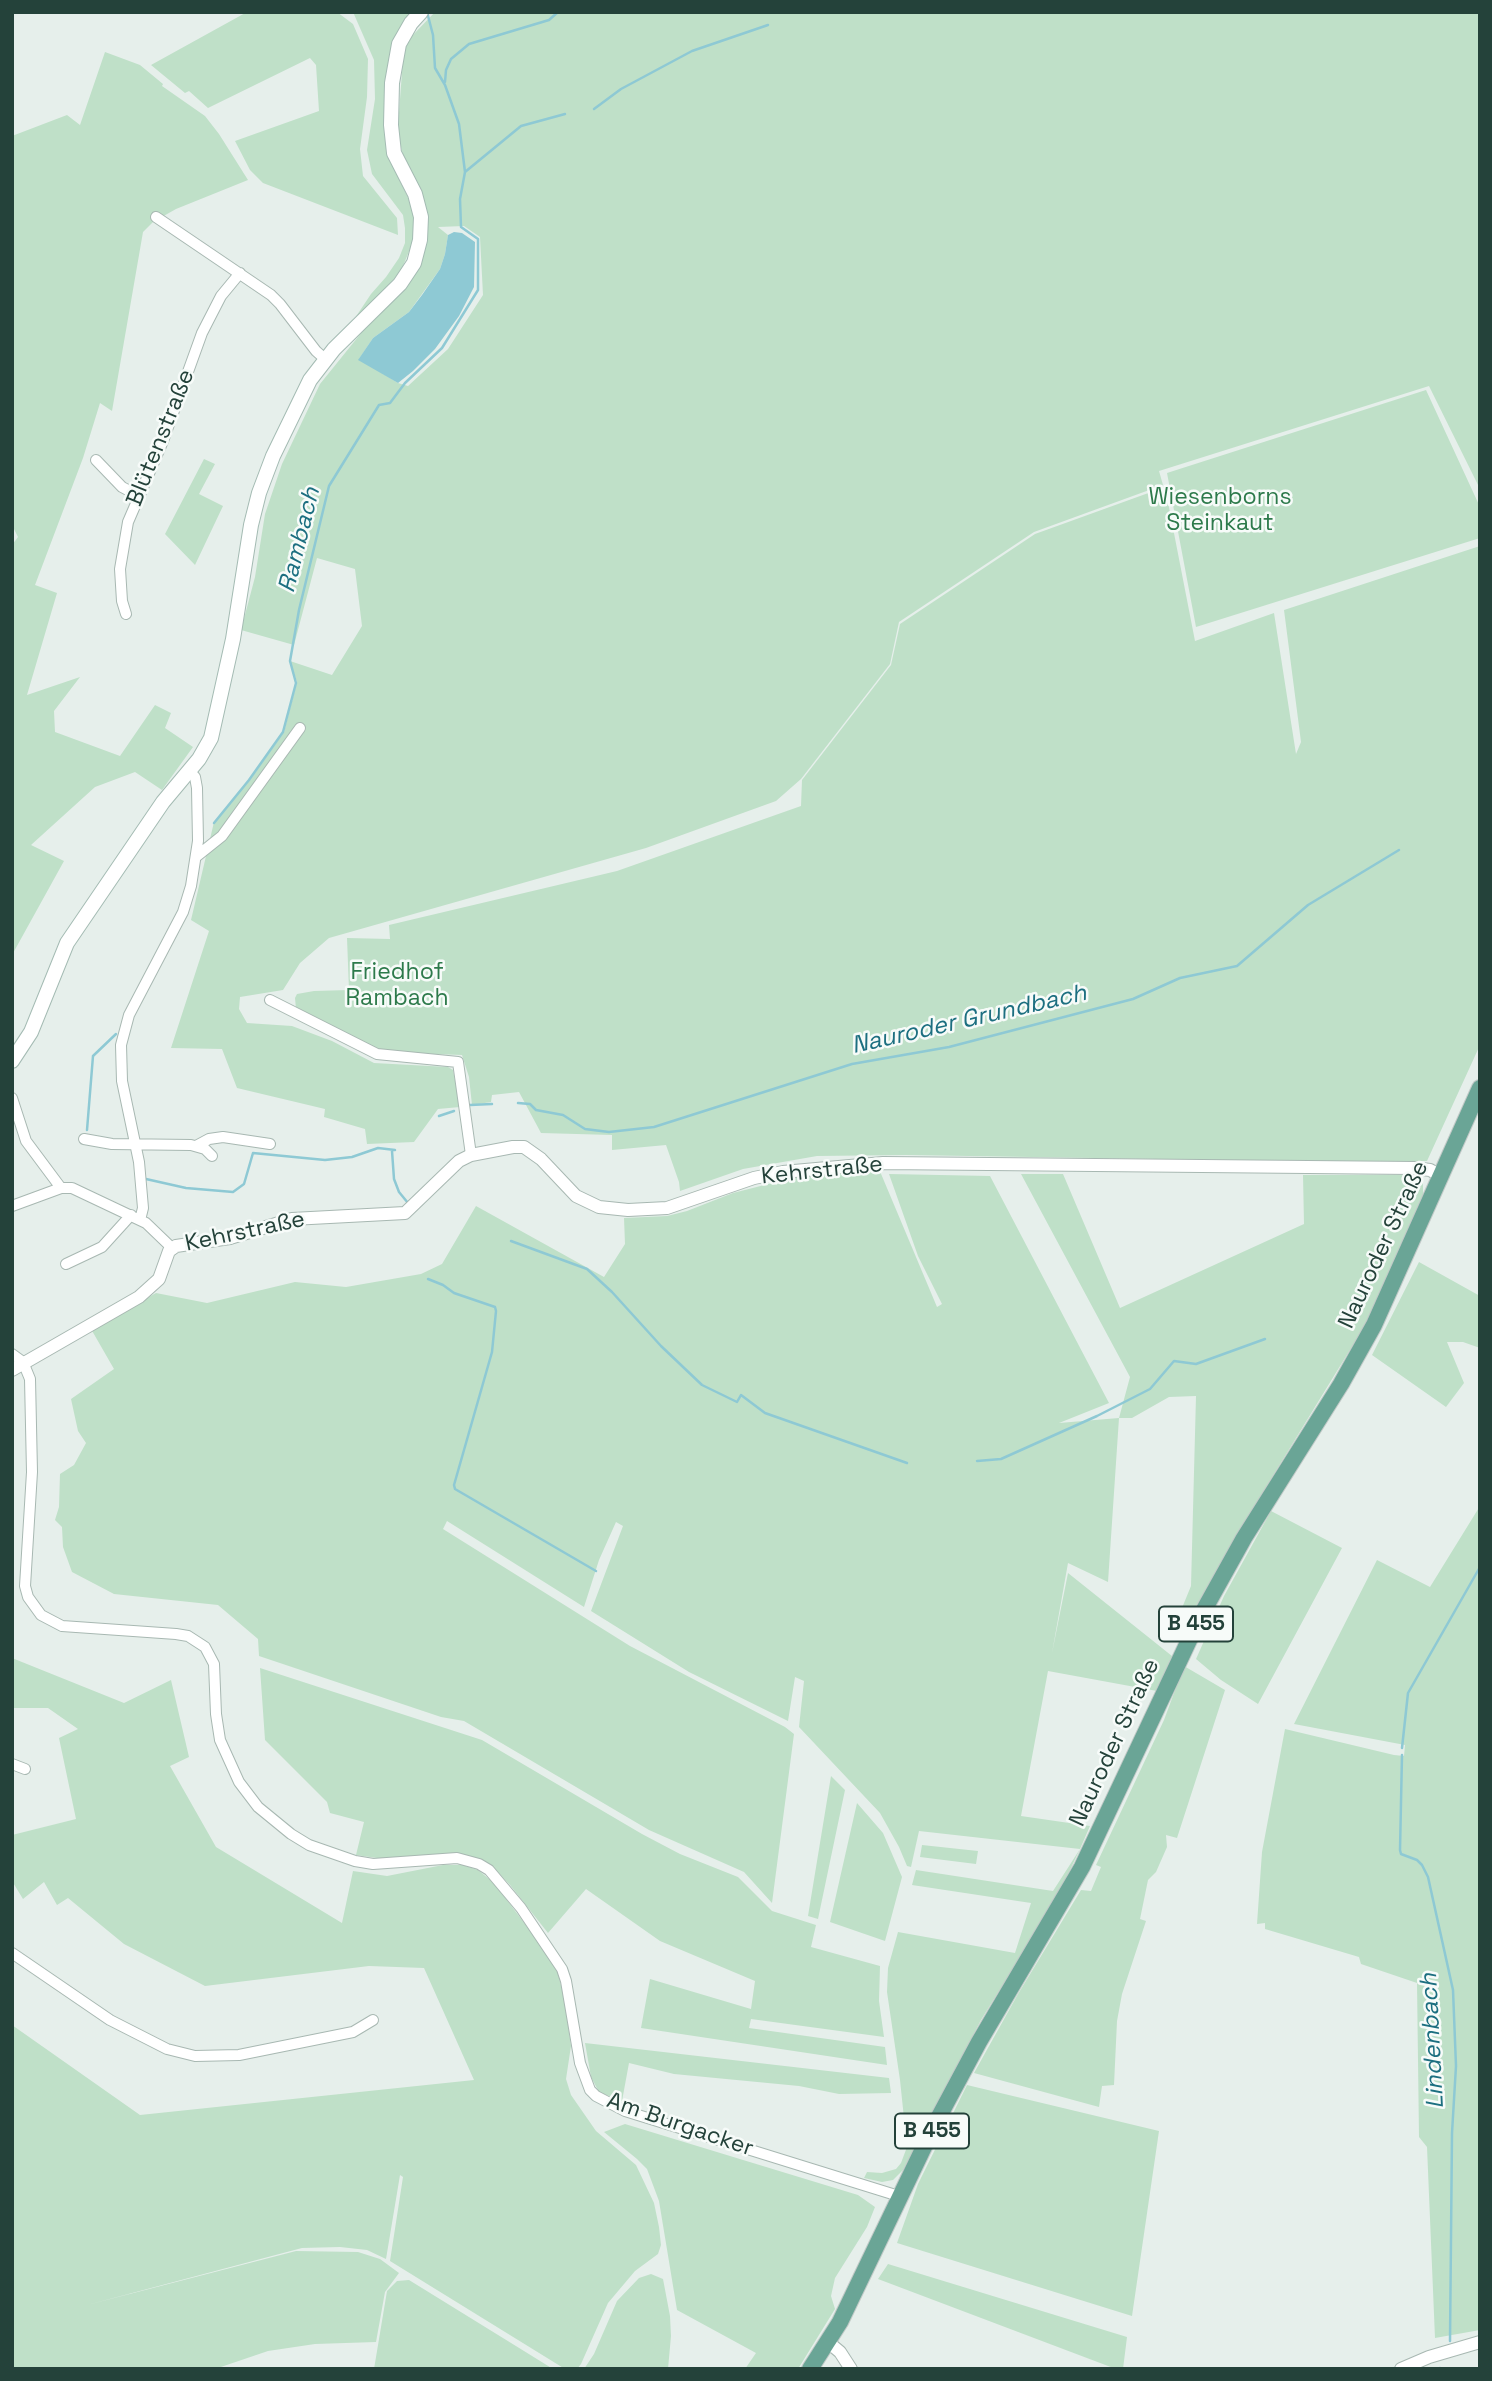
<!DOCTYPE html>
<html>
<head>
<meta charset="utf-8">
<style>
  body { margin:0 }
  #map { position:relative; width:1492px; height:2381px; overflow:hidden; background:#e6efeb; font-family:"Space Grotesk",sans-serif }
  canvas { display:block }
  .frame { position:absolute; inset:0; border:14px solid #24423a; pointer-events:none }
</style>
</head>
<body>
<div id="map">
<canvas width="1492" height="2381"></canvas>
<div class="frame"></div>
</div>
<script>
const ctx = document.querySelector('canvas').getContext('2d');
ctx.lineJoin = 'round';
function paint(path, color) { ctx.fillStyle = color; ctx.fill(path, 'evenodd'); }
const toPath = rows => new Path2D(rows.map(r => 'M' + r).join(''));
function strokePath(path, color, width, dash) { ctx.strokeStyle = color; ctx.lineWidth = width; ctx.lineCap = dash ? 'butt' : 'round'; ctx.setLineDash(dash || []); ctx.stroke(path); }
function label(font, color, halo, rows, align = 'center') {
  ctx.font = font + ' "Space Grotesk",sans-serif'; ctx.lineWidth = 5; ctx.setLineDash([]); ctx.textBaseline = 'middle'; ctx.strokeStyle = halo; ctx.fillStyle = color; for (const [text, x, y, turn = 0] of rows) {
    ctx.save(); ctx.translate(x, y); ctx.rotate((+turn || 0) * Math.PI / 180); ctx.textAlign = isNaN(turn) ? turn : align; if (halo) ctx.strokeText(text, 0, 0); ctx.fillText(text, 0, 0); ctx.restore();
  }
}
const green = toPath([
  [247,12,337,12,353,24,368,59,367,97,360,149,363,176,397,218,398,235,263,183,250,170,235,141,319,111,316,65,310,58,208,108,189,91,185,93,151,65],
  [353,12,414,12,399,31,392,165,412,206,415,218,414,239,401,271,358,319,355,318,371,294,386,277,399,258,405,243,405,228,403,215,372,174,367,150,375,99,374,60],
  [435,12,1480,12,1480,489,1429,386,1159,471,1163,485,1034,532,899,622,890,664,801,779,776,801,646,848,329,938,300,963,283,990,240,997,239,1009,247,1023,292,1026,332,1041,374,1063,448,1067,453,1070,460,1107,438,1109,414,1142,367,1144,365,1129,324,1117,325,1109,237,1088,222,1049,171,1048,209,931,191,920,214,822,250,780,284,732,297,682,290,661,332,675,362,626,355,569,317,558,294,645,241,630,255,577,265,514,282,464,320,384,362,332,404,288,426,240,400,143,398,126,403,59,406,47,412,36],
  [464,226,480,237,483,295,448,349,408,386,398,383,359,359,373,338,409,312,440,269,445,254,448,235,438,227],
  [105,52,140,65,163,84,162,86,205,116,219,134,248,180,176,209,153,222,143,232,112,411,100,403,83,458,35,585,57,593,27,695,80,677,54,711,55,732,120,756,155,705,171,713,165,728,193,747,162,790,135,772,95,787,31,845,64,861,12,955,12,545,18,537,12,525,12,136,67,115,80,125],
  [1426,390,1480,507,1480,538,1196,627,1167,473],
  [204,459,215,464,199,494,223,506,195,565,165,534],
  [1165,487,1195,641,1274,613,1296,754,1301,742,1284,610,1480,546,1480,1045,1427,1161,1346,1162,906,1155,817,1156,743,1169,680,1191,679,1182,666,1145,612,1150,612,1135,541,1133,519,1092,492,1095,491,1102,472,1105,469,1077,462,1055,378,1052,296,1009,295,998,297,994,314,991,349,990,347,938,390,939,389,925,617,871,801,806,802,780,891,665,900,624,1035,534],
  [879,1169,937,1307,942,1304,918,1256,889,1174,990,1176,1109,1403,1059,1423,1119,1418,1130,1377,1021,1174,1063,1174,1120,1308,1304,1224,1303,1175,1415,1175,1423,1182,1423,1195,1367,1322,1236,1536,1182,1631,1175,1625,1191,1586,1196,1396,1169,1397,1132,1418,1119,1418,1108,1582,1068,1563,1052,1653,1068,1573,1172,1656,1157,1691,1048,1671,1021,1816,1090,1826,1080,1849,1058,1895,981,2020,903,2170,893,2180,882,2182,864,2178,867,2172,882,2173,896,2169,901,2163,907,2147,900,2080,887,1992,888,1968,898,1932,1015,1953,1031,1903,912,1885,916,1870,1053,1891,1080,1849,919,1831,911,1867,907,1866,899,1847,880,1813,799,1727,804,1681,795,1677,788,1721,689,1672,591,1611,623,1526,616,1522,599,1560,584,1607,447,1521,443,1529,630,1646,785,1727,794,1734,772,1903,744,1872,649,1830,464,1721,441,1717,259,1656,258,1639,218,1605,114,1594,72,1572,63,1547,62,1527,55,1520,59,1507,60,1474,74,1465,86,1443,78,1431,71,1399,114,1369,91,1329,156,1293,207,1303,295,1282,346,1287,421,1274,442,1264,476,1206,604,1277,625,1244,624,1218,667,1216,687,1211,733,1193,800,1176],
  [1419,1262,1480,1296,1480,1348,1463,1342,1447,1342,1464,1383,1446,1407,1372,1355],
  [1480,1506,1480,2330,1435,2338,1427,2147,1419,2137,1417,1983,1361,1964,1359,1957,1265,1929,1265,1923,1257,1924,1262,1852,1285,1729,1394,1755,1404,1756,1405,1745,1294,1724,1377,1560,1430,1587],
  [1271,1511,1342,1548,1258,1704,1221,1680,1196,1659,1224,1596],
  [12,1658,124,1703,171,1680,189,1757,170,1766,216,1847,342,1923,353,1871,387,1876,443,1865,463,1865,478,1870,494,1883,550,1957,558,1973,565,2003,571,2046,566,2079,571,2095,596,2131,636,2165,654,2203,659,2227,661,2245,658,2254,635,2271,608,2303,581,2364,577,2369,565,2369,390,2261,403,2177,400,2175,386,2259,367,2250,340,2247,302,2248,87,2305,296,2251,358,2252,380,2259,399,2273,385,2292,376,2342,315,2344,268,2351,215,2369,12,2369,12,2025,140,2115,474,2080,424,1968,369,1966,205,1986,124,1944,68,1898,57,1905,44,1882,23,1899,12,1881,12,1835,76,1819,59,1738,78,1729,48,1708,12,1708],
  [1184,1666,1225,1690,1177,1838,1166,1835,1167,1847,1156,1872,1148,1880,1140,1919,1146,1921,1122,1994,1117,2021,1114,2085,1102,2086,1099,2107,974,2073,1018,1994,1081,1890,1091,1891,1101,1867,1096,1865,1164,1720],
  [260,1668,482,1740,642,1834,680,1854,738,1877,772,1911,816,1925,811,1947,880,1966,879,2001,884,2037,751,2019,749,2028,885,2047,887,2065,641,2028,650,1979,751,2009,755,1981,660,1941,586,1889,548,1933,510,1885,492,1866,483,1860,458,1854,384,1859,356,1855,364,1822,330,1813,327,1802,265,1740],
  [831,1776,845,1790,818,1919,808,1916],
  [857,1803,883,1833,902,1877,885,1941,830,1922],
  [922,1845,978,1851,976,1864,920,1857],
  [585,2043,889,2078,891,2093,839,2094,799,2086,674,2074,629,2063,622,2101,599,2092,591,2077],
  [967,2085,1159,2131,1132,2316,897,2243,918,2184],
  [625,2124,858,2195,875,2207,867,2227,835,2278,831,2296,835,2309,798,2369,745,2369,756,2353,677,2310,659,2201,647,2169,637,2159,604,2132],
  [888,2264,1127,2337,1123,2369,1116,2369,878,2279],
  [651,2274,663,2279,670,2316,671,2336,668,2369,584,2369,594,2354,617,2301,639,2278],
  [409,2280,524,2351,553,2369,374,2369,387,2291,397,2281]
]);
const water = toPath([
  [454,232,462,233,475,242,474,287,459,316,435,349,413,371,398,383,358,360,373,338,409,312,422,295,440,269,445,254,448,235]
]);
const stream = toPath([
  [445,82,446,70,451,59,469,44,549,20,558,12],
  [594,109,621,89,692,51,768,25],
  [465,172,521,126,565,114],
  [214,823,249,780,283,732,296,683,290,661,299,610,329,486,379,405,390,403,405,383,442,348,478,290,478,239,461,227,460,199,465,172,459,124,445,85,435,68,433,35,427,12],
  [518,1103,530,1104,536,1110,563,1115,585,1129,609,1132,654,1127,852,1064,949,1047,1133,999,1180,978,1237,966,1308,905,1399,850],
  [470,1105,492,1104],
  [439,1116,454,1111],
  [87,1130,93,1056,116,1034],
  [392,1151,394,1179,399,1192,408,1203],
  [146,1179,186,1188,233,1192,244,1184,253,1153,325,1160,352,1157,378,1148,395,1150],
  [511,1241,587,1269,612,1292,661,1346,702,1385,737,1402,741,1395,765,1413,907,1463],
  [428,1279,443,1285,454,1293,495,1307,496,1311,492,1352,454,1485,455,1489,596,1571],
  [977,1461,1001,1459,1097,1416,1150,1389,1174,1361,1196,1364,1265,1339],
  [1402,1748,1408,1693,1480,1567],
  [1402,1755,1400,1850,1401,1854,1417,1860,1422,1865,1428,1877,1453,1990,1456,2066,1452,2133,1450,2341],
  [1440,2368,1440,2369]
]);
const minor = toPath([
  [156,217,271,295,280,304,316,351,325,359],
  [96,460,122,487,139,496],
  [126,614,122,601,120,569,128,522,163,441,202,333,221,296,240,273],
  [197,856,222,836,300,728],
  [270,1000,377,1054,458,1062,471,1155],
  [12,1098,26,1141,61,1188],
  [84,1139,112,1144,191,1145,205,1149,212,1156],
  [196,1146,209,1139,223,1137,270,1144],
  [12,1206,61,1188,72,1188,146,1223,172,1248],
  [140,1220,143,1208,139,1162,122,1081,121,1045,129,1015,183,912,191,886,198,841,197,788,195,777,189,771],
  [66,1264,102,1247,131,1215],
  [12,1354,23,1362,30,1379,32,1472,25,1586,28,1597,41,1615,62,1626,176,1634,188,1636,205,1647,214,1664,216,1714,220,1740,239,1782,258,1807,291,1834,309,1845,355,1861,373,1864,457,1858,479,1864,489,1870,521,1908,562,1969,566,1981,580,2063,590,2090,596,2096,625,2111,902,2197],
  [12,1764,25,1769],
  [12,1953,110,2020,167,2049,195,2056,239,2055,353,2032,373,2020]
]);
const tertiary = toPath([
  [12,1370,139,1297,159,1279,169,1251,176,1246,230,1238,292,1219,405,1213,459,1161,471,1155,513,1147,524,1147,541,1159,576,1196,599,1207,628,1210,667,1208,754,1178,783,1172,883,1163,1414,1168,1430,1170,1441,1176],
  [828,2342,840,2352,851,2369],
  [1401,2369,1429,2357,1480,2342]
]);
const secondary = toPath([
  [12,1061,31,1032,67,943,163,802,199,759,211,738,233,639,251,525,259,493,273,456,310,380,334,349,400,284,414,263,420,240,421,217,415,194,394,153,391,125,392,83,399,44,411,23,421,12]
]);
const primary = toPath([
  [810,2369,840,2322,934,2126,979,2042,1082,1867,1200,1617,1244,1538,1341,1384,1374,1325,1480,1088]
]);
const shields = [
  [1196,1624,74],
  [932,2131,74]
];
const shieldNames = [
  ["B 455",1196,1624],
  ["B 455",932,2131]
];
const streetNames = [
  ["Blütenstraße",161,438,-68],
  ["Kehrstraße",822,1171,-6],
  ["Kehrstraße",245,1232,-12],
  ["Nauroder Straße",1384,1245,-65],
  ["Nauroder Straße",1115,1743,-65],
  ["Am Burgacker",680,2125,19]
];
const parkNames = [
  ["Wiesenborns",1220,498],
  ["Steinkaut",1220,524],
  ["Friedhof",397,973],
  ["Rambach",397,999]
];
const waterNames = [
  ["Rambach",300,540,-76],
  ["Nauroder Grundbach",969,1020,-13],
  ["Lindenbach",1433,2041,-93]
];
paint(green, '#bfe0c8');
paint(water, '#8ec9d4');
strokePath(stream, '#8ec9d4', 2.5);
strokePath(minor, '#a8b8b2', 12);
strokePath(tertiary, '#a8b8b2', 14);
strokePath(secondary, '#a4bbb3', 16);
strokePath(primary, '#c2cac8', 18);
strokePath(minor, '#fff', 10);
strokePath(tertiary, '#fff', 12);
strokePath(secondary, '#fff', 14);
strokePath(primary, '#6aa596', 16);
for (const [x, y, w] of shields) { const box = new Path2D(); box.roundRect(x - w / 2, y - 17.5, w, 35, 5); ctx.fillStyle = '#f7fbf9'; ctx.fill(box); strokePath(box, '#24423a', 2); }
label('bold 21px', '#24423a', null, shieldNames);
label('23px', '#24423a', '#f7fbf9', streetNames);
label('23px', '#2d7a4b', '#f7fbf9', parkNames);
label('italic 24px', '#1c6f80', '#f7fbf9', waterNames);
</script>
</body>
</html>
